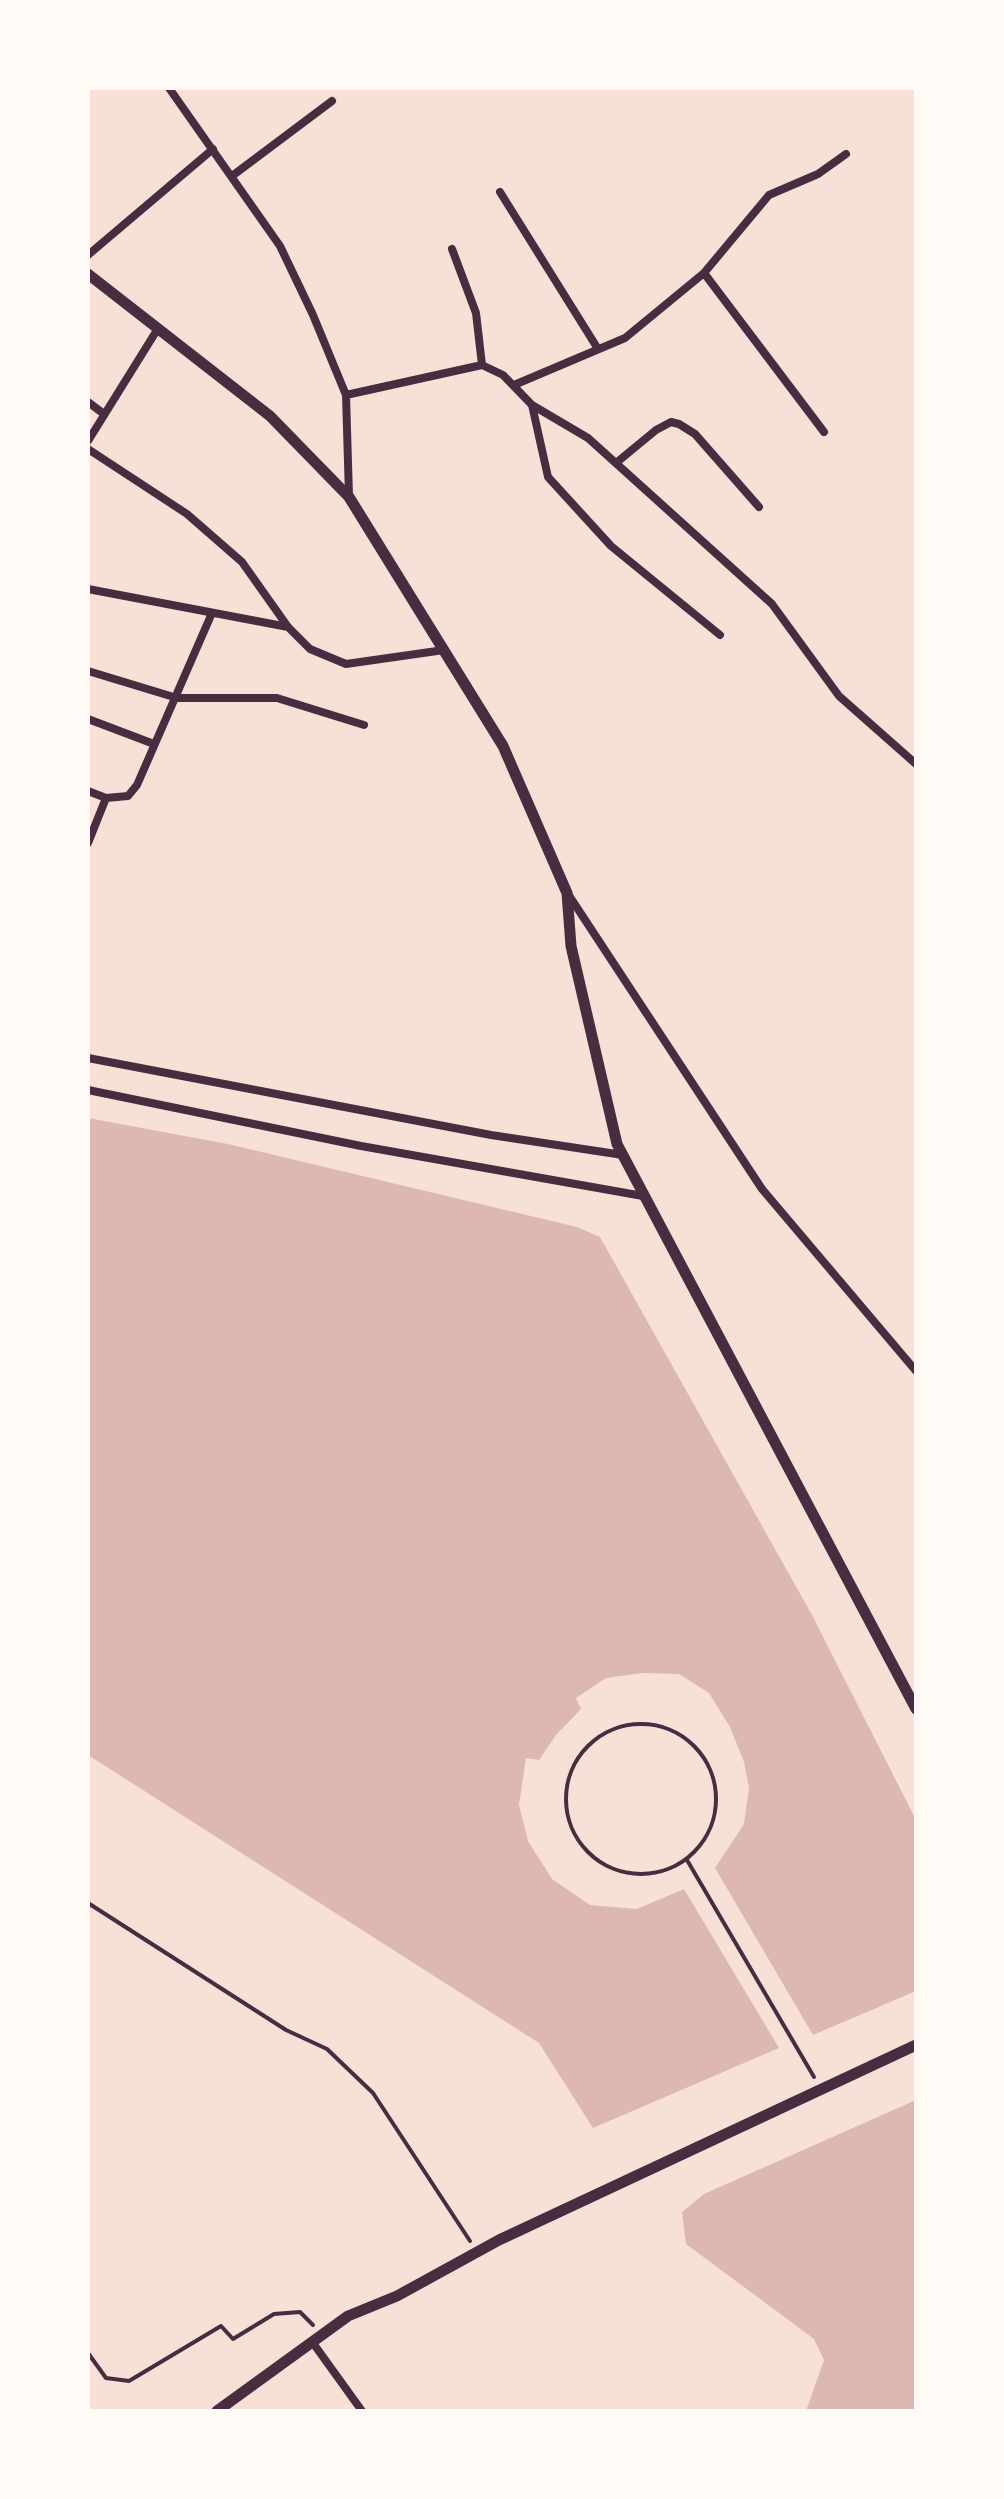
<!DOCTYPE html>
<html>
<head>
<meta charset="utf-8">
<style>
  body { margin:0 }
  #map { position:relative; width:1004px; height:2499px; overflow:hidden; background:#f7e1d7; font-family:"Noto Sans",sans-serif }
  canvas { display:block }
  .frame { position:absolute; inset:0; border:90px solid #fffaf5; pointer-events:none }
</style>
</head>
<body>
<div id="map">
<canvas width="1004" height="2499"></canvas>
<div class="frame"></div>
</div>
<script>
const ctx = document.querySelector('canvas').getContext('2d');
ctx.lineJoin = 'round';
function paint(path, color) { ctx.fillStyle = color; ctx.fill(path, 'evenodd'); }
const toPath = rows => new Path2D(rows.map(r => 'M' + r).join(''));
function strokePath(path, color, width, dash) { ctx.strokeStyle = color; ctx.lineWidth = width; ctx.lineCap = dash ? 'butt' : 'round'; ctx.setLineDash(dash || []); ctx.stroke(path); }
const water = toPath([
  [88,1118,228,1144,577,1227,600,1237,812,1615,916,1820,916,1991,813,2035,715,1868,744,1824,749,1788,744,1762,730,1727,709,1693,679,1674,643,1673,606,1678,576,1698,581,1709,556,1735,539,1760,526,1758,519,1805,528,1841,552,1879,590,1905,637,1909,684,1889,779,2048,593,2128,539,2043,88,1755],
  [916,2100,916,2411,806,2411,824,2360,814,2339,686,2244,682,2212,704,2194]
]);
const path = toPath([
  '566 1799a75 75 0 1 1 150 0a75 75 0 1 1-150 0Z',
  [687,1860,814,2077],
  [88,1903,286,2030,327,2049,373,2093,470,2241],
  [88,2353,106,2378,129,2381,221,2326,233,2339,274,2314,300,2312,313,2325]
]);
const minor = toPath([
  [169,88,280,246,313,315,346,395,349,496],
  [232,176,332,101],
  [500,192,598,349],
  [452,249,476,313,482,365],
  [88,255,213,149],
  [704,273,824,432],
  [514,385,625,338,704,273,769,195,818,174,846,154],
  [346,395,482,365,503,375,532,405,548,477,611,546,720,635],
  [88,402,104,414],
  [532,405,588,438,772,604,839,696,916,764],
  [88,441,157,330],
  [88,449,187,514,242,562,288,627,310,649,346,664,444,650],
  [616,463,656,430,671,422,679,424,695,434,759,507],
  [88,589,288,627],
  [88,671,177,698,277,698,364,725],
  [88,719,154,744],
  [88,791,106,798,128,796,137,785,212,613],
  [88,843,106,798],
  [568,894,762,1189,916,1371],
  [88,1058,491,1135,623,1155],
  [88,1090,361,1146,643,1196],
  [313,2343,362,2411]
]);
const tertiary = toPath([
  [88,274,270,416,349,497,503,746,567,893,571,946,617,1144,916,1709],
  [217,2411,348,2316,397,2296,499,2240,916,2045]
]);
paint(water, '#dcb8b0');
strokePath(path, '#4a2c40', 4);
strokePath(minor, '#4a2c40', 8);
strokePath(tertiary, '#4a2c40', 11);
</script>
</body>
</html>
